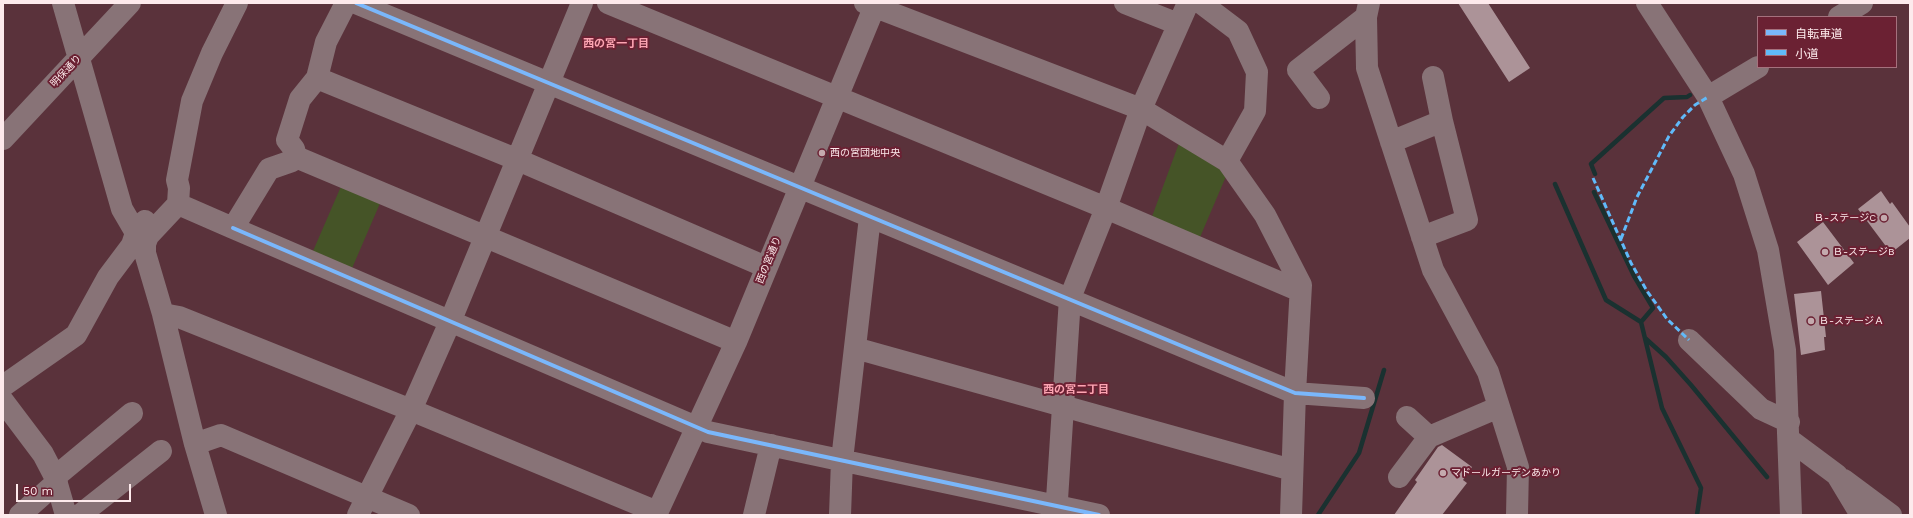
<!DOCTYPE html>
<html>
<head>
<meta charset="utf-8">
<style>
  body { margin:0 }
  #map { position:relative; width:1913px; height:518px; overflow:hidden; background:#5a323b; font-family:"Work Sans","Noto Sans JP",sans-serif }
  canvas { display:block }
  .frame { position:absolute; inset:0; border:4px solid #fdeaec; pointer-events:none }
  .legend { position:absolute; left:1757px; top:16px; width:140px; height:52px; box-sizing:border-box; background:#6b2133; border:1px solid #a5717d; margin:0; padding:5px 7px; list-style:none; font-size:12px; color:#fdeaec }
  .legend li { display:flex; align-items:center; gap:8px; height:20px }
  .legend b { width:20px; border:1px solid #a5717d }
  .scale { position:absolute; left:16px; top:484px; width:115px; height:18px; box-sizing:border-box; border:2px solid #fdeaec; border-top:0; padding-left:5px; font-size:12px; line-height:14px; white-space:nowrap; color:#fdeaec; -webkit-text-stroke:3px #6b2133; paint-order:stroke }
</style>
</head>
<body>
<div id="map">
<canvas width="1913" height="518"></canvas>
<div class="frame"></div>
<ul class="legend">
<li><b style="height:5px;background:#7ab7fb"></b>自転車道</li>
<li><b style="height:5px;background:#60bafa"></b>小道</li>
</ul>
<div class="scale">50 m</div>
</div>
<script>
const ctx = document.querySelector('canvas').getContext('2d');
ctx.lineJoin = 'round';
function paint(path, color) { ctx.fillStyle = color; ctx.fill(path, 'evenodd'); }
const toPath = rows => new Path2D(rows.map(r => 'M' + r).join(''));
function strokePath(path, color, width, dash) { ctx.strokeStyle = color; ctx.lineWidth = width; ctx.lineCap = dash ? 'butt' : 'round'; ctx.setLineDash(dash || []); ctx.stroke(path); }
function label(font, color, halo, rows, align = 'center') {
  ctx.font = font + ' "Work Sans","Noto Sans JP",sans-serif'; ctx.lineWidth = 4; ctx.setLineDash([]); ctx.textBaseline = 'middle'; ctx.strokeStyle = halo; ctx.fillStyle = color; for (const [text, x, y, turn = 0] of rows) {
    ctx.save(); ctx.translate(x, y); ctx.rotate((+turn || 0) * Math.PI / 180); ctx.textAlign = isNaN(turn) ? turn : align; if (halo) ctx.strokeText(text, 0, 0); ctx.fillText(text, 0, 0); ctx.restore();
  }
}
const green = toPath([
  [1179,143,1227,174,1198,242,1150,222],
  [342,184,381,201,350,273,310,258]
]);
const stream = toPath([
  [1595,174,1591,164,1664,98,1687,97,1690,95],
  [1555,184,1606,300,1641,322,1662,408,1701,488,1697,515],
  [1594,192,1634,276,1653,308,1641,322],
  [1645,338,1666,357,1691,385,1767,477],
  [1318,515,1359,453,1384,370]
]);
const building = toPath([
  [1458,3,1488,3,1530,68,1509,82],
  [1881,191,1890,204,1892,202,1910,227,1910,238,1891,253,1858,209],
  [1823,222,1854,263,1828,285,1797,242],
  [1821,291,1826,337,1824,337,1825,350,1801,355,1794,294],
  [1442,445,1472,467,1463,480,1467,483,1442,515,1394,515,1417,482,1415,480,1438,447]
]);
const minor = toPath([
  [63,3,122,209,136,233],
  [356,3,1295,393,1364,398],
  [608,3,1106,208,1300,291],
  [865,3,1141,109,1188,3],
  [1125,3,1178,24],
  [1201,3,1238,31,1257,72,1255,111,1227,161],
  [1369,3,1366,17,1367,68,1433,270,1488,372,1518,467,1517,515],
  [1647,3,1708,97,1744,174,1768,250,1785,350,1791,515],
  [1839,17,1862,3],
  [1433,77,1442,121],
  [317,78,518,160,766,267],
  [1708,97,1758,67],
  [1319,98,1298,70,1366,17],
  [3,139,130,3],
  [1391,142,1442,121,1467,220,1422,237],
  [296,157,736,342],
  [178,204,233,228,269,169,292,161,296,157,294,149,287,140,300,99,317,78,326,42,346,3],
  [233,228,708,432,1099,515],
  [163,314,179,317,411,410,657,512],
  [1689,340,1761,409,1789,422],
  [855,348,1292,470],
  [3,386,76,335,108,277,132,245,136,233,145,221],
  [3,401,43,454,55,477,66,515],
  [1407,417,1429,437],
  [1790,440,1837,475,1861,515],
  [195,444,221,435,409,515],
  [55,477,132,413],
  [1399,477,1429,437,1499,407],
  [1844,480,1891,515],
  [20,515,57,482],
  [80,515,161,451],
  [216,515,195,444,163,314,145,253,145,244,148,236,178,204,179,188,177,180,192,101,212,53,237,3],
  [358,515,411,410,450,322,582,3],
  [656,515,736,342,876,3],
  [754,515,771,445],
  [840,515,842,460,870,217],
  [1056,515,1070,298,1106,208,1141,109,1227,161,1265,215,1301,285,1295,393,1291,515]
]);
const quiet = toPath([
  [1593,178,1631,263,1647,291,1667,319,1689,340],
  [1621,239,1637,197,1669,136,1683,117,1695,105,1708,97]
]);
const cycleway = toPath([
  [356,3,1295,393,1364,398],
  [233,228,708,432,1099,515]
]);
const markers = [
  [822,153,4,"#c4aaae"],
  [1884,218,4,"#c4aaae"],
  [1825,252,4,"#c4aaae"],
  [1811,321,4,"#c4aaae"],
  [1443,473,4,"#c4aaae"]
];
const streetNames = [
  ["明保通り",66,71,-47],
  ["西の宮通り",769,260,-68]
];
const poiNames = [
  ["西の宮団地中央",830,153],
  ["Ｂ‐ステージC",1876,218,"right"],
  ["Ｂ‐ステージB",1833,252],
  ["Ｂ‐ステージＡ",1819,321],
  ["マドールガーデンあかり",1451,473]
];
const neighbourhoodNames = [
  ["西の宮一丁目",616,44],
  ["西の宮二丁目",1076,390]
];
paint(green, '#455427');
strokePath(stream, '#1a3130', 4.5);
paint(building, '#ac9398');
strokePath(minor, '#887377', 22);
strokePath(quiet, '#60bafa', 3, [6, 3]);
strokePath(cycleway, '#7ab7fb', 4);
for (const [x, y, r, color] of markers) { const dot = new Path2D(); dot.arc(x, y, r, 0, 2 * Math.PI); ctx.fillStyle = color; ctx.fill(dot); strokePath(dot, '#6b2133', 1.5); }
label('10px', '#fdeaec', '#6b2133', streetNames);
label('10px', '#fdeaec', '#6b2133', poiNames, 'left');
label('bold 11px', '#fda4b2', '#6b2133', neighbourhoodNames);
</script>
</body>
</html>
